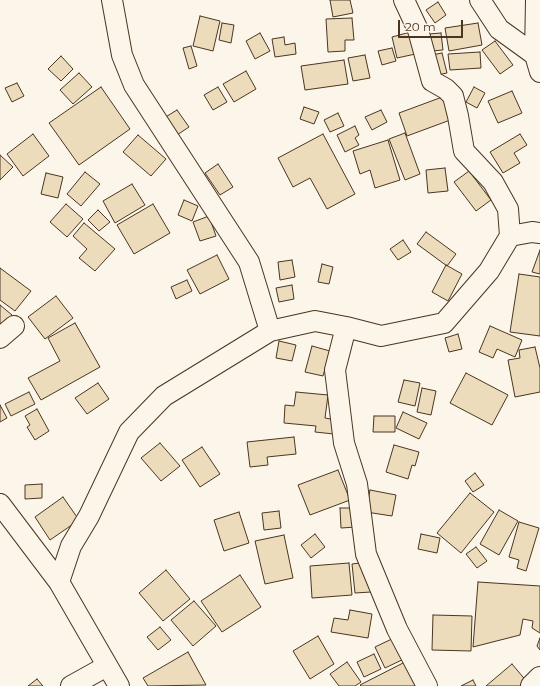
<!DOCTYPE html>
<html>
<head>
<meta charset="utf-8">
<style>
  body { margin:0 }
  #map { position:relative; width:540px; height:686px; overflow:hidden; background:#fbf6e9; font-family:Montserrat,sans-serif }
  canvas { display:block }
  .scale { position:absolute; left:398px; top:20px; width:65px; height:18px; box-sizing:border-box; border:2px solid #4a3520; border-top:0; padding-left:5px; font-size:12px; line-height:14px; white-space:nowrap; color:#4a3520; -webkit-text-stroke:3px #fbf6e9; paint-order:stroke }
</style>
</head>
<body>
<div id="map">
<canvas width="540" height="686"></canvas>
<div class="scale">20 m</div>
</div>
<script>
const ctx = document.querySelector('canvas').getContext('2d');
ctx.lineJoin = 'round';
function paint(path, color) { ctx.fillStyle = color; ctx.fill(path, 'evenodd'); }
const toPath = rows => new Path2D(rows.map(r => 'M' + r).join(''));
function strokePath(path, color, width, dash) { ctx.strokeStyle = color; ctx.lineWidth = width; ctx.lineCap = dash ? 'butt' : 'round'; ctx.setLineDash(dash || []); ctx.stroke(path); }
const building = toPath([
  [330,0,350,0,353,13,333,17,330,0],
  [438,2,446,15,435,23,426,10,438,2],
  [200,16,220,21,213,51,193,46,200,16],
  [352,18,354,40,345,40,345,51,328,52,326,19,352,18],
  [222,23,234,25,231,43,219,40,222,23],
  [478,23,482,45,449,51,445,28,478,23],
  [414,31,420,53,397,58,392,37,414,31],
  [260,33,270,51,255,59,246,41,260,33],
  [441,33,443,50,431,51,429,34,441,33],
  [284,37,285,45,295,43,296,54,275,57,272,39,284,37],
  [495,41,513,65,500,74,482,50,495,41],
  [191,46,197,66,189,69,183,48,191,46],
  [392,48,396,61,382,65,378,51,392,48],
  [480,52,481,68,450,70,448,54,480,52],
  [442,53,447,73,437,75,432,55,442,53],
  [365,55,370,78,353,81,348,58,365,55],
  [61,56,73,69,61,81,48,69,61,56],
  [344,60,348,84,305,90,301,66,344,60],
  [246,71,256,89,234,102,223,84,246,71],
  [79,73,92,87,73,104,60,90,79,73],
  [17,83,24,96,12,102,5,88,17,83],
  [101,87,130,129,79,165,49,123,101,87],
  [218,87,227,102,213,110,204,95,218,87],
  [474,87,485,93,477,108,466,102,474,87],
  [512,91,522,113,498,123,488,101,512,91],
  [445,96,453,119,407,136,399,113,445,96],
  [304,107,319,112,314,124,300,119,304,107],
  [177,110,189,127,177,135,164,118,177,110],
  [381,110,387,122,372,130,365,117,381,110],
  [338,113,344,126,330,132,324,120,338,113],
  [355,126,359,135,355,138,359,145,345,152,337,135,355,126],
  [405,133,420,174,405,180,389,139,405,133],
  [33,134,49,156,23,176,7,154,33,134],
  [323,134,355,194,327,209,310,178,293,187,278,158,323,134],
  [520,134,527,145,514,153,520,163,503,173,490,152,520,134],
  [138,135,166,159,151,176,123,152,138,135],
  [388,140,400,180,375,188,370,170,360,174,353,151,388,140],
  [0,155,13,167,0,180,0,155],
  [218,164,233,187,220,195,205,173,218,164],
  [445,168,448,191,428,193,426,170,445,168],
  [469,171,491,200,476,211,454,182,469,171],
  [85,172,100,184,81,206,67,194,85,172],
  [46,173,63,177,58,198,41,194,46,173],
  [132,184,145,205,115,223,103,201,132,184],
  [184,200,198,206,192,221,178,215,184,200],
  [66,204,83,219,67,237,50,222,66,204],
  [153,204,170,233,134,254,117,225,153,204],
  [98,210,110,222,99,231,88,220,98,210],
  [209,216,216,236,200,241,193,222,209,216],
  [84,223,115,249,95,271,79,258,87,249,73,236,84,223],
  [426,232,456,254,447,266,417,244,426,232],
  [403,240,411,252,398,260,390,249,403,240],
  [540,250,540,274,532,272,540,250],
  [217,255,229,279,200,294,187,270,217,255],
  [292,260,295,277,280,280,278,262,292,260],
  [322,264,333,267,329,284,318,282,322,264],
  [446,265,462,274,448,301,432,292,446,265],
  [0,268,31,291,15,311,0,300,0,268],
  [519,274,540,277,540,336,510,332,519,274],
  [187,280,192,291,176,299,171,287,187,280],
  [292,285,294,299,279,302,276,288,292,285],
  [56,296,73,318,45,339,28,317,56,296],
  [0,305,12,315,0,328,0,305],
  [75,323,100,367,41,400,28,378,60,361,48,338,75,323],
  [490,326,522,340,515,357,497,349,493,358,479,352,490,326],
  [458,334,462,349,449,352,445,338,458,334],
  [279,341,296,345,292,361,276,358,279,341],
  [312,346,330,351,323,376,305,372,312,346],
  [535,347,540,368,540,392,515,397,508,360,520,358,519,350,535,347],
  [466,373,508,395,492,425,450,403,466,373],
  [404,380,420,383,415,406,398,402,404,380],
  [98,383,109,399,87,414,75,398,98,383],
  [422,388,436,391,431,415,417,412,422,388],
  [29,392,35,404,11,416,5,404,29,392],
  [296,392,328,395,325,418,336,420,334,434,315,432,316,426,284,423,285,405,294,406,296,392],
  [0,405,7,418,0,422,0,405],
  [37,409,49,431,35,440,27,427,30,425,25,416,37,409],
  [403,412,427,423,419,439,396,428,403,412],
  [374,416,395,416,395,432,373,432,374,416],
  [294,437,296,454,267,457,268,465,250,467,247,442,294,437],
  [160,443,180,466,161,481,141,458,160,443],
  [394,445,419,452,415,466,412,465,408,479,386,472,394,445],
  [202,447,220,474,200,487,182,460,202,447],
  [338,470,350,500,310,515,298,485,338,470],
  [475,473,484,485,473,492,465,481,475,473],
  [42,484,42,498,25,499,25,485,42,484],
  [370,490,396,495,392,516,366,512,370,490],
  [470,493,494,512,461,553,437,533,470,493],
  [63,497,79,520,50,540,35,517,63,497],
  [340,508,355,508,356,527,341,528,340,508],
  [499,510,518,521,499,555,480,544,499,510],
  [279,511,281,528,264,530,262,513,279,511],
  [239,512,249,543,224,551,214,520,239,512],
  [519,522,539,528,526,571,517,568,519,560,509,557,519,522],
  [315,534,325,547,311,558,301,545,315,534],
  [421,534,440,538,437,553,418,549,421,534],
  [284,535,293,578,265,584,255,541,284,535],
  [476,547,487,561,477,568,466,554,476,547],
  [368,562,371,592,355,593,352,564,368,562],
  [349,563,352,595,312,598,310,566,349,563],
  [166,570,190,599,163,621,139,593,166,570],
  [240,575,261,607,222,632,201,601,240,575],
  [478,582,540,586,540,633,532,628,533,621,523,619,520,635,473,647,478,582],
  [194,601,216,626,193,646,171,620,194,601],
  [350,610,372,614,368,638,331,632,334,618,348,620,350,610],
  [433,615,472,616,471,651,432,650,433,615],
  [160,627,171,640,158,650,147,637,160,627],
  [318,636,334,664,310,679,293,651,318,636],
  [396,637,406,658,385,668,375,647,396,637],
  [540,638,540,650,537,646,540,638],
  [188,652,206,685,148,686,143,678,188,652],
  [374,654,381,669,364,677,357,662,374,654],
  [407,661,419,686,361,686,360,685,407,661],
  [347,662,361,682,355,686,339,686,330,674,347,662],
  [512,664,528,683,524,686,486,686,512,664],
  [37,679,43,686,28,686,37,679],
  [473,680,476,686,461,686,473,680]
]);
const minor = toPath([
  [112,0,122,55,134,85,249,262,270,331],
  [480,0,499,29,535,55],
  [536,0,535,55,540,72],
  [510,236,532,232,540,233],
  [346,327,335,370,344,443,357,484,366,554,397,629,427,686],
  [0,338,14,326],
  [0,504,59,582,119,686],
  [59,582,71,546,89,516,129,432,164,396,270,331,315,321,346,327,381,336,444,323,489,271,510,236,508,209,493,182,464,151,458,116,453,96,446,89,432,81,418,30,404,0],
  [71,686,107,666]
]);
const secondary = toPath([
  [532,686,540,678]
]);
paint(building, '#ecdcbc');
strokePath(building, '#4a3520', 1);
strokePath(minor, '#4a3520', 22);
strokePath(secondary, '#4a3520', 24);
strokePath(minor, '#fbf6e9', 20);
strokePath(secondary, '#fbf6e9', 22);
</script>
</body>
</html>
